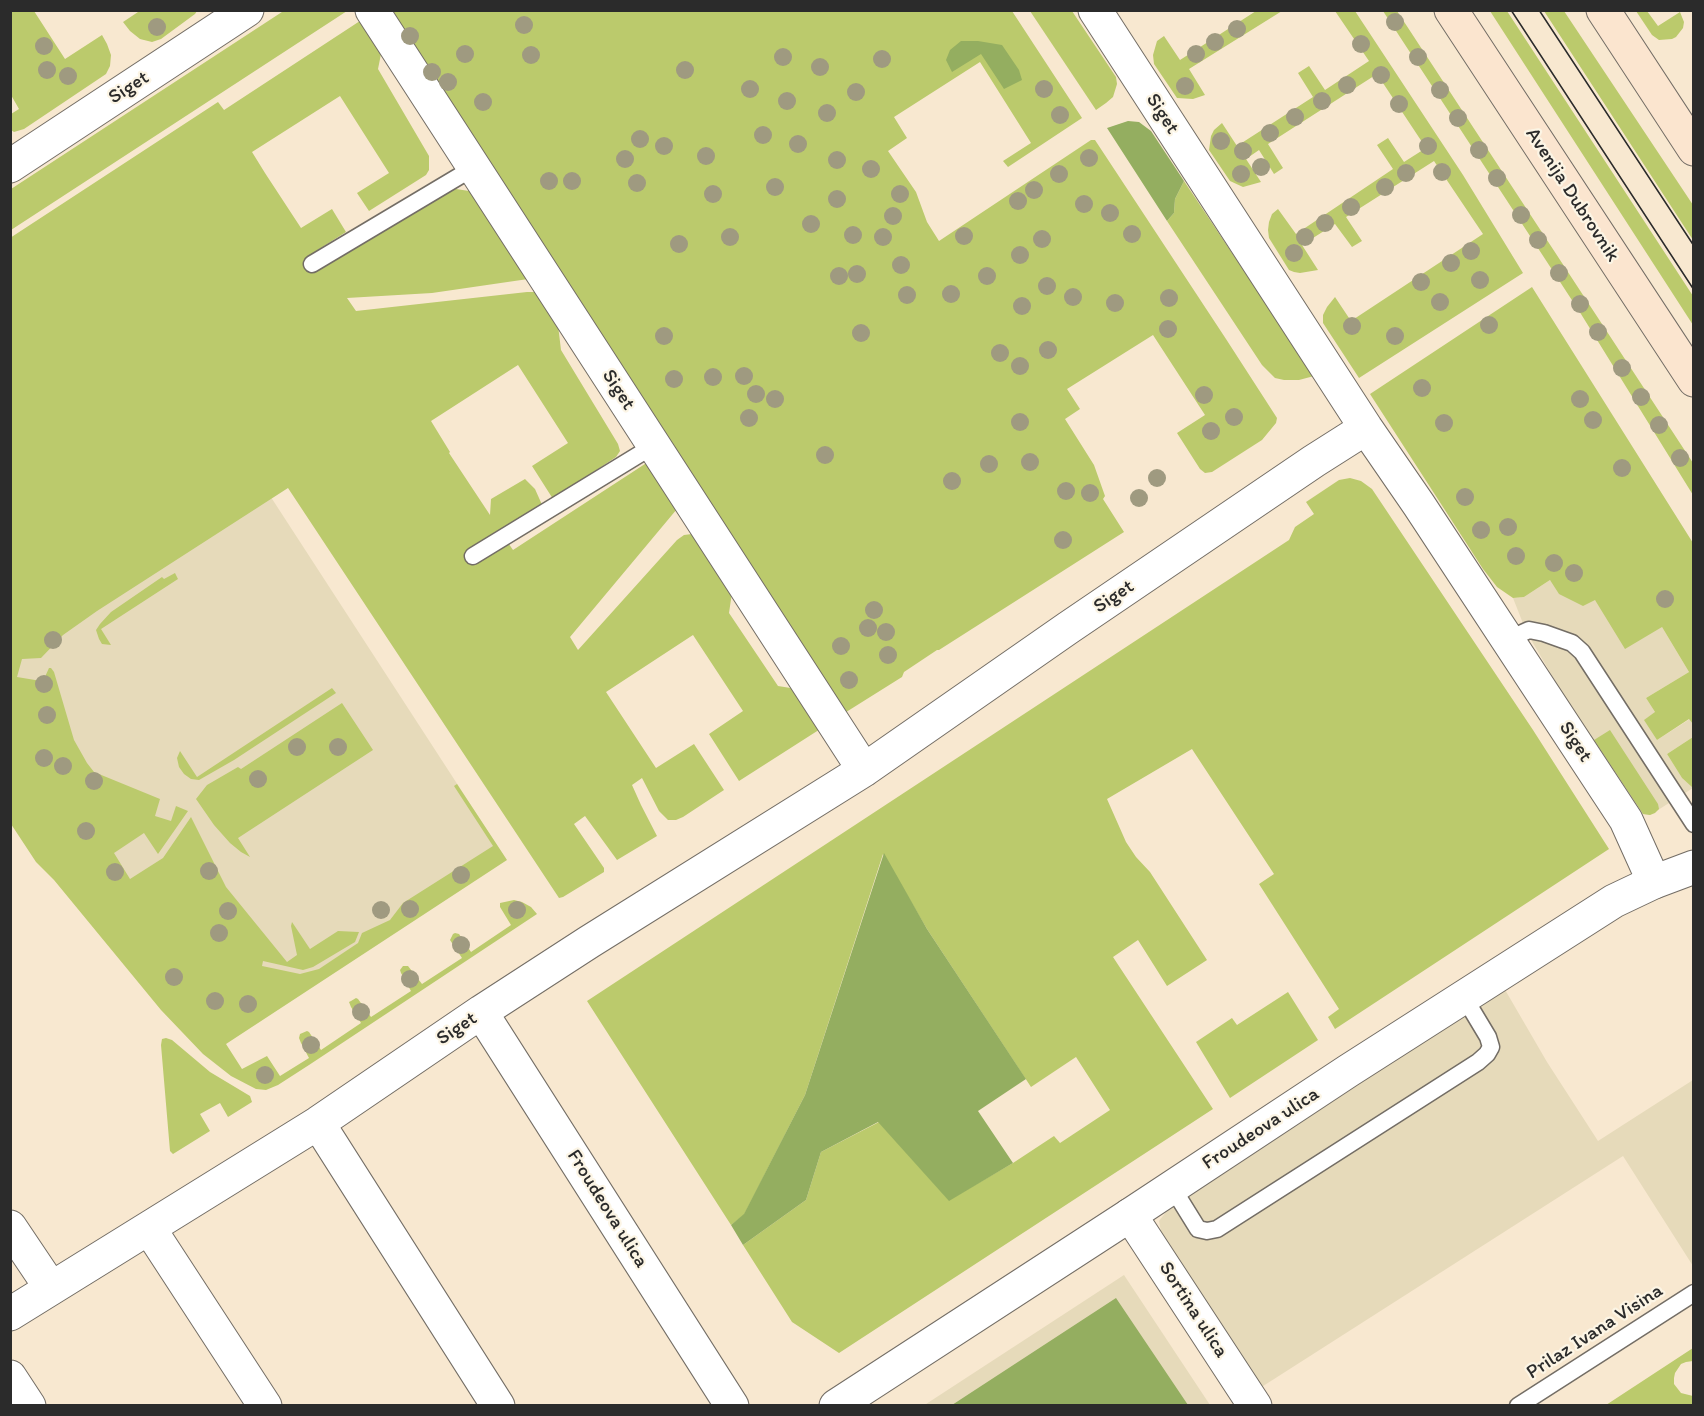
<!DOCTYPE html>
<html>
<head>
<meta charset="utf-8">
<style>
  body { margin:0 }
  #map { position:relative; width:1704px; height:1416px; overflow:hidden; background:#f8e8d0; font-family:Itim,sans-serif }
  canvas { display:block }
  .frame { position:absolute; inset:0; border:12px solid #2b2b2b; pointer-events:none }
</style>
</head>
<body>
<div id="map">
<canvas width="1704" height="1416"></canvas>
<div class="frame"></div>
</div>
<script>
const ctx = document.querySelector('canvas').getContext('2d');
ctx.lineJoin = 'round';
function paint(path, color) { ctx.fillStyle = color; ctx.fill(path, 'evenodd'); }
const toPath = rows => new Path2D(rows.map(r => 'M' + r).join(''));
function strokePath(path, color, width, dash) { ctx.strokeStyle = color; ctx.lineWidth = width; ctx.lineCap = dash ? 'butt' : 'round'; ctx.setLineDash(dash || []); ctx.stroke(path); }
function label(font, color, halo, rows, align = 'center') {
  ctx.font = font + ' Itim,sans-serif'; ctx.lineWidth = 4.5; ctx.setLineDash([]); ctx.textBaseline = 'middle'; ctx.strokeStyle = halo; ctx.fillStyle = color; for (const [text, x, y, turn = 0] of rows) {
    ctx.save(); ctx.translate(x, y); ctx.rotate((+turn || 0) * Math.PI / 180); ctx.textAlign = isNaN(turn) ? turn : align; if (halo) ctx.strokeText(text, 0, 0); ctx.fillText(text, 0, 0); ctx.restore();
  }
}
const built = toPath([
  [265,488,504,856,207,1051,11,754,10,657],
  [1550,580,1595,600,1662,627,1689,672,1646,698,1655,712,1657,740,1690,719,1693,724,1693,737,1667,754,1682,778,1693,788,1650,815,1643,814,1558,686,1526,631,1513,598,1524,597],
  [1504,988,1547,1062,1598,1141,1693,1080,1693,1266,1623,1156,1260,1388,1162,1237,1159,1221,1166,1212],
  [1124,1275,1210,1405,923,1406]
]);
const green = toPath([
  [141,10,197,10,197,11,195,14,161,39,152,42,140,39,130,31,123,22],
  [285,10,347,11,11,230,11,189],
  [11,11,34,11,65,59,102,35,107,44,111,55,110,66,106,74,24,129,14,132,11,130,11,114,19,109,11,95],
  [381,11,1012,11,1082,118,1008,167,1003,161,1031,143,980,62,894,117,907,138,888,151,916,192,927,222,939,241,1091,140,1095,140,1226,339,1277,418,1276,423,1262,440,1212,472,1205,473,1200,469,1177,433,1205,415,1153,335,1067,389,1080,409,1065,419,1094,465,1105,496,1103,499,1124,532,939,650,937,650,904,672,902,677,843,714],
  [1030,11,1072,11,1116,77,1117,84,1113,97,1106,103,1096,110],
  [1256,11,1282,11,1189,69,1205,95,1193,99,1177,98,1154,64,1153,55,1157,41,1164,36,1180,60],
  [1335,11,1355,11,1463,175,1523,273,1359,378,1323,323,1323,315,1327,307,1335,297,1351,321,1483,234,1434,161,1346,217,1362,241,1352,247,1335,224,1302,245,1318,270,1300,273,1294,272,1289,270,1269,238,1268,230,1269,222,1272,214,1278,209,1296,234,1393,169,1377,145,1388,138,1404,162,1426,148,1377,74,1268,144,1283,168,1274,174,1259,150,1246,159,1261,182,1243,187,1230,181,1209,150,1211,136,1214,130,1222,123,1237,146,1313,97,1298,73,1309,66,1325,90,1369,61],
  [1383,11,1397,11,1693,463,1693,495,1581,314],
  [1490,11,1507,11,1693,296,1693,325],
  [1544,11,1564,11,1693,205,1693,240],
  [1636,11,1647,11,1658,26,1680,12,1684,22,1683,28,1676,37,1672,39,1659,40,1652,35],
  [366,17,383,44,378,69,429,156,429,170,426,175,369,211,357,193,389,173,340,96,252,152,265,173,301,228,332,209,346,232,316,251,326,266,445,191,456,189,469,191,482,198,535,278,432,293,347,298,356,311,527,292,540,292,557,317,561,350,618,444,620,451,616,457,553,499,532,466,568,443,518,365,431,421,450,452,449,453,490,515,491,499,525,479,535,489,543,507,502,534,513,550,648,462,682,503,570,637,578,650,677,540,684,535,692,534,733,586,729,613,778,686,803,690,825,726,739,781,709,734,743,711,693,635,606,692,656,768,694,744,724,790,683,817,676,820,668,820,659,811,642,778,632,785,641,805,657,836,617,860,585,816,574,824,604,868,604,872,563,897,559,898,288,488,97,611,63,635,41,658,22,659,17,677,41,681,44,679,49,668,51,668,54,672,74,740,87,763,94,772,160,799,155,816,171,821,176,806,188,811,158,854,144,833,114,853,130,879,163,858,191,817,226,887,287,962,297,955,291,926,292,922,310,949,338,931,359,932,355,942,313,967,303,970,263,961,262,966,300,974,319,969,358,943,362,933,390,920,403,903,493,846,454,786,457,784,507,860,226,1044,242,1069,267,1056,280,1076,309,1058,301,1043,299,1038,300,1034,307,1031,309,1032,321,1050,361,1023,351,1007,349,1002,351,1001,356,998,358,999,371,1017,411,991,401,973,400,970,403,966,408,966,422,984,462,958,450,940,453,934,455,933,459,934,471,952,511,925,500,907,500,903,514,900,522,902,531,907,537,914,309,1065,278,1085,266,1090,256,1089,231,1076,203,1054,161,1010,54,880,36,862,11,824,10,238,218,102,224,110],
  [1184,181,1314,376,1299,380,1284,380,1275,378,1262,365,1167,221,1174,213,1175,199],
  [1532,287,1693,543,1693,724,1689,719,1657,740,1644,720,1655,712,1646,698,1689,672,1662,627,1625,649,1595,600,1583,606,1559,594,1550,580,1524,597,1513,598,1497,587,1483,569,1370,394],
  [1350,478,1361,481,1372,489,1533,730,1609,849,1335,1029,1328,1017,1339,1009,1259,884,1274,874,1192,749,1107,799,1126,842,1136,857,1150,872,1207,960,1167,986,1138,940,1113,957,1213,1109,839,1353,792,1322,743,1245,806,1200,821,1152,879,1122,949,1200,1013,1163,1054,1136,1060,1143,1110,1110,1076,1057,1031,1087,927,929,883,854,805,1095,744,1215,731,1225,587,1001,1289,540,1295,527,1314,514,1306,502,1339,480],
  [175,573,178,579,101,629,111,645,102,644,99,639,96,630,100,624,111,612,162,577,164,579],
  [332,688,336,693,234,760,199,780,191,779,184,774,179,767,177,758,180,751,197,777],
  [342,703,373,750,238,838,250,857,241,852,230,843,214,825,196,799,207,785,238,767,241,769],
  [1610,730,1658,804,1659,809,1655,813,1650,815,1643,814,1594,740],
  [1693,737,1693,788,1682,778,1667,754],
  [1288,992,1318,1040,1230,1098,1196,1042,1232,1018,1237,1025],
  [166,1038,172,1040,210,1072,250,1096,252,1102,228,1117,220,1103,200,1114,210,1131,173,1154,170,1151,161,1045,162,1039],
  [1693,1348,1693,1361,1686,1362,1681,1364,1675,1373,1674,1378,1674,1384,1681,1393,1693,1396,1693,1405,1606,1405]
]);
const forest = toPath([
  [961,41,978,41,1002,45,1019,70,1022,80,1004,89,981,54,952,72,946,60,950,50],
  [1128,121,1139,122,1151,131,1184,181,1175,199,1174,213,1167,221,1107,128],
  [884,853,927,929,1026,1079,978,1111,1013,1163,949,1201,878,1122,821,1152,806,1200,743,1245,731,1225,744,1214,805,1095],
  [1116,1298,1188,1405,952,1405]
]);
const service = toPath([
  [312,264,473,168],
  [473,556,653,446],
  [1507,640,1529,630,1544,633,1572,643,1582,652,1694,824],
  [1172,1187,1198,1229,1207,1231,1217,1229,1478,1062,1487,1054,1491,1047,1488,1037,1464,997],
  [1518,1406,1694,1293]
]);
const minor = toPath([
  [372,10,864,770],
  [1095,10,1366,428,1419,505,1626,820,1654,882],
  [10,166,247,10],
  [481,1012,732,1406],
  [318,1123,498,1406],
  [1130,1215,1255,1406],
  [10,1227,51,1288],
  [149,1228,265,1406],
  [10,1314,318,1123,481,1012,589,942,864,770,1068,628,1314,461,1366,428],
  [10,1377,29,1406]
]);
const tertiary = toPath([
  [836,1406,1130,1215,1348,1071,1614,901,1654,882,1694,867]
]);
const secondary = toPath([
  [1451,10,1694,380],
  [1603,10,1694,149]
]);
const tram = toPath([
  [1511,10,1694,290],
  [1539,10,1694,246]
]);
const trees = [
  [1395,22],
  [524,25],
  [157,27],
  [1237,29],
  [410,36],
  [1215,42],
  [1361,44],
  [44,46],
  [465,54],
  [1196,54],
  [531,55],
  [783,57],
  [1418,57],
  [882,59],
  [820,67],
  [47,70],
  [685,70],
  [432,72],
  [1381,75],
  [68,76],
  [448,82],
  [1347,85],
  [1185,86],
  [750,89],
  [1044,89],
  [1440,90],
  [856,92],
  [787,101],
  [1322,101],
  [483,102],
  [1399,104],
  [827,113],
  [1060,115],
  [1295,117],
  [1458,118],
  [1270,133],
  [763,135],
  [640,139],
  [1221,141],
  [798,144],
  [664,146],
  [1428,146],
  [1479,150],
  [1243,151],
  [706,156],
  [1089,158],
  [625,159],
  [837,160],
  [1261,167],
  [871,169],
  [1442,172],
  [1406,173],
  [1059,174],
  [1241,174],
  [1497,178],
  [549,181],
  [572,181],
  [637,183],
  [775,187],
  [1385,187],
  [1034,190],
  [713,194],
  [900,194],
  [837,199],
  [1018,201],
  [1084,204],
  [1351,207],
  [1110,213],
  [1521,215],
  [893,216],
  [1325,223],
  [811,224],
  [1132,234],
  [853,235],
  [964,236],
  [730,237],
  [883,237],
  [1305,237],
  [1042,239],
  [1538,240],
  [679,244],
  [1471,251],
  [1294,253],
  [1020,255],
  [1451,263],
  [901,265],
  [1559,273],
  [857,274],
  [839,276],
  [987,276],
  [1480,280],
  [1421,282],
  [1047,286],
  [951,294],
  [907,295],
  [1073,297],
  [1169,298],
  [1440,302],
  [1115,303],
  [1580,304],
  [1022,306],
  [1489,325],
  [1352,326],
  [1168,329],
  [1598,332],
  [861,333],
  [664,336],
  [1395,336],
  [1048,350],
  [1000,353],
  [1020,366],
  [1622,368],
  [744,376],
  [713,377],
  [674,379],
  [1422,388],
  [756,394],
  [1204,395],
  [1641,397],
  [775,399],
  [1580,399],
  [1234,417],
  [749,418],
  [1593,420],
  [1020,422],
  [1444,423],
  [1659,425],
  [1211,431],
  [825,455],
  [1680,458],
  [1030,462],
  [989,464],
  [1622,468],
  [1157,478],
  [952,481],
  [1066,491],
  [1090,493],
  [1465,497],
  [1139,498],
  [1508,527],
  [1481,530],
  [1063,540],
  [1516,556],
  [1554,563],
  [1574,573],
  [1665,599],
  [874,610],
  [868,628],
  [886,632],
  [53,640],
  [841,646],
  [888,655],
  [849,680],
  [44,684],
  [47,715],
  [297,747],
  [338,747],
  [44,758],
  [63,766],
  [258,779],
  [94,781],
  [86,831],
  [209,871],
  [115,872],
  [461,875],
  [410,909],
  [381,910],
  [517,910],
  [228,911],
  [219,933],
  [461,945],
  [174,977],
  [410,979],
  [215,1001],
  [248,1004],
  [361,1012],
  [311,1045],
  [265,1075]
];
const streetNames = [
  ["Siget",129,88,-33],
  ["Siget",1162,114,57],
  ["Avenija Dubrovnik",1572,195,57],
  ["Siget",618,390,57],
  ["Siget",1114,597,-34],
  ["Siget",1575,742,57],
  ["Siget",457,1029,-34],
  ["Froudeova ulica",1261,1129,-33],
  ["Froudeova ulica",607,1209,58],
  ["Sortina ulica",1193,1310,57],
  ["Prilaz Ivana Visina",1595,1332,-33]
];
paint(built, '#e6daba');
paint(green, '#bbca6c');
paint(forest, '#94ae60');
strokePath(service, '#736d65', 19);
strokePath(minor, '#736d65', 35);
strokePath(tertiary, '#736d65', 35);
strokePath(secondary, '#736d65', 35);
strokePath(service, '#fff', 16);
strokePath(minor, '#fff', 33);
strokePath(tertiary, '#fff', 33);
strokePath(secondary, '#fbe5cf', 33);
strokePath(tram, '#2b2b2b', 1.5);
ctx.fillStyle = '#9f9a80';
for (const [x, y] of trees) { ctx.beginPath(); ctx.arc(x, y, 9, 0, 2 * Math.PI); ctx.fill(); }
label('20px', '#2b2b2b', '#fcf5e5', streetNames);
</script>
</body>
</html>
